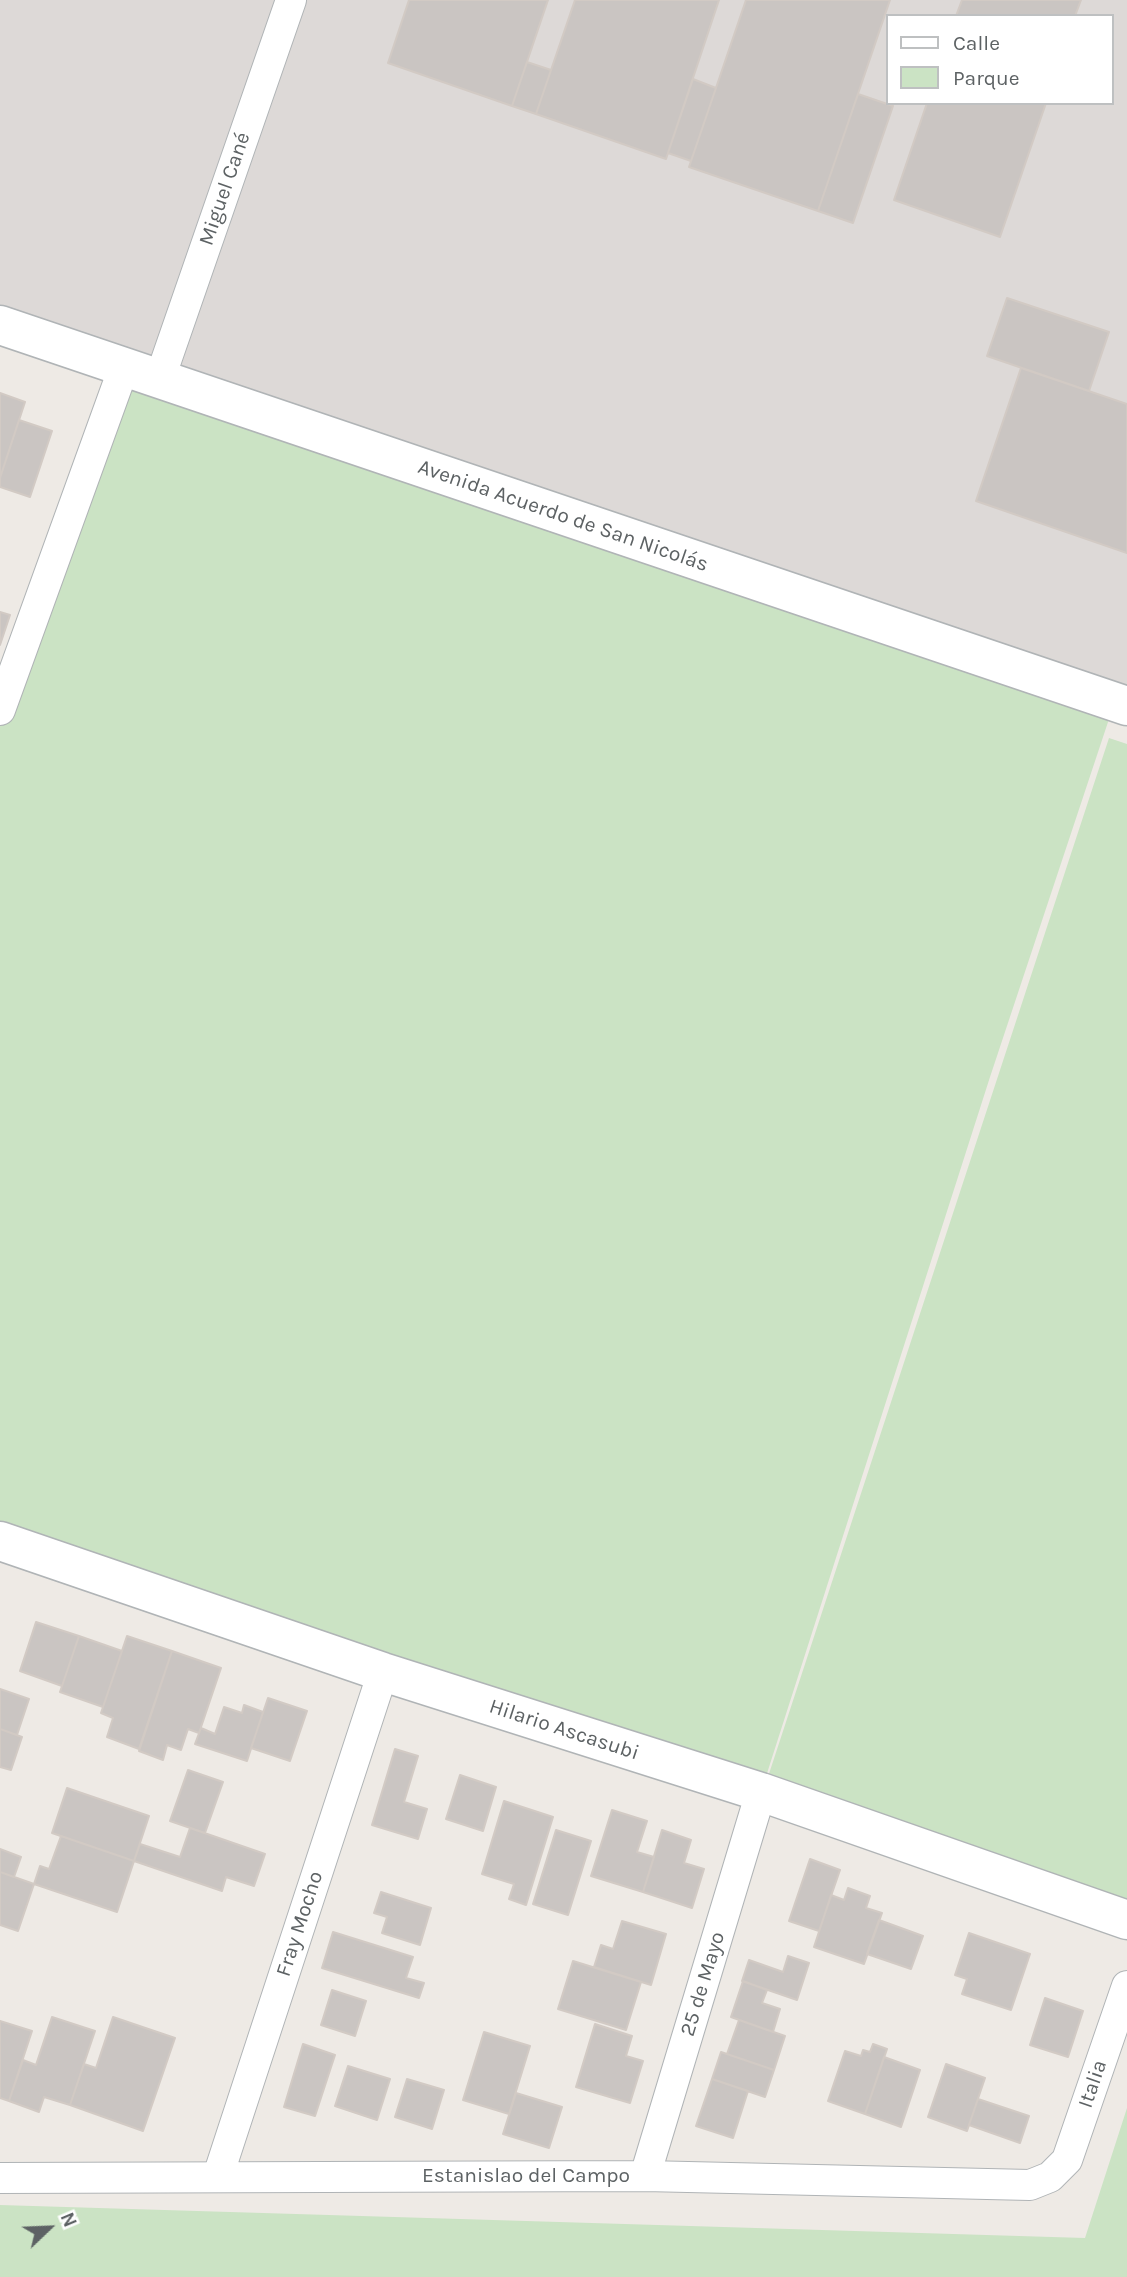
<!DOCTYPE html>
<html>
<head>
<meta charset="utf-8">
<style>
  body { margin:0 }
  #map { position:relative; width:1127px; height:2277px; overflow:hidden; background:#eeeae5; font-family:Karla,sans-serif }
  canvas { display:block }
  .legend { position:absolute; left:886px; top:14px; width:228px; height:91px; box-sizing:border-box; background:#fff; border:2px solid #bec0c1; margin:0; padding:9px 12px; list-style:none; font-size:21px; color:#5d6264 }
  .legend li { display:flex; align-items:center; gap:14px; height:35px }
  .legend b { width:35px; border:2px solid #bec0c1 }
  .north { position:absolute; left:14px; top:2193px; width:70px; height:70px; -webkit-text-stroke:5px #fff; paint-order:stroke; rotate:67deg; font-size:19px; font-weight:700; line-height:28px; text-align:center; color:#5d6264 }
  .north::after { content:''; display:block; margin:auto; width:24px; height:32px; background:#5d6264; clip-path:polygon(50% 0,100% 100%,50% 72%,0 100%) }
</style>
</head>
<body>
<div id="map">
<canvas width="1127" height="2277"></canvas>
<ul class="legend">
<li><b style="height:9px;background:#fff"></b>Calle</li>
<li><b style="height:19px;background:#cbe3c4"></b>Parque</li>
</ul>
<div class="north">N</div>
</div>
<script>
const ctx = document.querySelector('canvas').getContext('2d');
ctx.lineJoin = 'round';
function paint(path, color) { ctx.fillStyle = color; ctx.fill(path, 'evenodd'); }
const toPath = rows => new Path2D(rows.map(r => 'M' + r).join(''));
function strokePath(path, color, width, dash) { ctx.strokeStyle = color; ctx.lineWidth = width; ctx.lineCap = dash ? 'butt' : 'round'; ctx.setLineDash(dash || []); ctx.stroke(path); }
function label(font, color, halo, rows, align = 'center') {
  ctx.font = font + ' Karla,sans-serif'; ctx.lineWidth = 7; ctx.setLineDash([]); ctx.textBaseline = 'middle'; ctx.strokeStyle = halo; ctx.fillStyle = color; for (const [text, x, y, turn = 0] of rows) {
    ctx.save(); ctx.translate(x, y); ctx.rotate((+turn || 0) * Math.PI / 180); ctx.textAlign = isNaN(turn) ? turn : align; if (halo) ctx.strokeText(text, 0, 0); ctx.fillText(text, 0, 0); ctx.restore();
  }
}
const industrial = toPath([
  [0,0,1127,0,1127,706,0,325],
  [887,16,1111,16,1111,103,887,103]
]);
const green = toPath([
  [124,367,1115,701,990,1077,761,1792,0,1541,0,710],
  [1109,738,1127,744,1127,1916,763,1792],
  [1127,2108,1127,2277,0,2277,0,2205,1085,2238]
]);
const building = toPath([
  [409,0,548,0,512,106,388,63,409,0],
  [575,0,719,0,666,159,536,114,575,0],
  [746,0,890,0,818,211,689,167,746,0],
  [962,0,1081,0,1075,16,956,16,962,0],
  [527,62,551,70,536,114,512,106,527,62],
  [693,79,716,88,691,161,668,153,693,79],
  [858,94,893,106,853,223,818,211,858,94],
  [927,103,1046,103,1000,237,894,200,927,103],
  [1007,298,1109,332,1089,391,987,356,1007,298],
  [1021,368,1127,404,1127,553,976,501,1021,368],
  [0,393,25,402,0,478,0,393],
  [19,420,52,431,30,497,0,487,0,478,19,420],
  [0,612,10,615,0,645,0,612],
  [36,1622,79,1636,62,1686,20,1671,36,1622],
  [79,1636,122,1651,103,1707,60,1692,79,1636],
  [127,1636,172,1651,139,1749,107,1737,113,1718,101,1713,127,1636],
  [172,1651,221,1668,199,1733,188,1729,181,1750,167,1745,163,1760,139,1751,172,1651],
  [0,1689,29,1699,17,1735,0,1729,0,1689],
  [268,1698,307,1711,290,1761,251,1748,268,1698],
  [244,1705,263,1712,247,1761,195,1744,201,1728,215,1734,224,1707,242,1713,244,1705],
  [0,1729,22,1737,11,1770,0,1767,0,1729],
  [395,1749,418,1756,404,1802,427,1809,418,1839,372,1825,395,1749],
  [188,1770,223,1782,205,1833,170,1821,188,1770],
  [460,1775,496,1787,483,1831,446,1819,460,1775],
  [67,1788,149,1816,134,1861,52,1833,67,1788],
  [504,1801,553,1817,526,1905,509,1899,514,1884,482,1874,504,1801],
  [612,1810,647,1821,637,1852,654,1857,643,1892,591,1876,612,1810],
  [190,1828,265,1854,254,1886,226,1877,222,1891,134,1861,140,1844,180,1857,190,1828],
  [556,1830,591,1841,568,1915,533,1904,556,1830],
  [662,1830,691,1840,684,1863,704,1869,692,1908,643,1892,662,1830],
  [61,1836,134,1861,117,1912,34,1884,40,1866,49,1869,61,1836],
  [0,1849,21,1857,14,1877,0,1872,0,1849],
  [810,1859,840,1870,819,1931,789,1921,810,1859],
  [0,1872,34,1884,18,1931,0,1925,0,1872],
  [848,1888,870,1896,866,1908,882,1913,864,1964,814,1947,831,1895,844,1900,848,1888],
  [381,1892,431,1908,420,1945,382,1933,387,1917,374,1913,381,1892],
  [879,1920,923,1936,911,1969,867,1954,879,1920],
  [622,1921,666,1934,651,1985,594,1967,601,1945,613,1949,622,1921],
  [333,1932,413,1957,406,1978,424,1983,419,1998,322,1968,333,1932],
  [969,1933,1030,1954,1011,2010,962,1994,967,1979,955,1975,969,1933],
  [788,1956,809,1963,797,2000,742,1981,749,1960,783,1972,788,1956],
  [573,1961,641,1982,626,2030,558,2009,573,1961],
  [743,1981,767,1990,762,2003,780,2009,773,2032,731,2017,743,1981],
  [332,1990,366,2001,355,2036,321,2025,332,1990],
  [1045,1998,1083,2011,1068,2057,1030,2045,1045,1998],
  [52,2017,95,2031,70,2105,44,2097,39,2112,9,2101,23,2060,36,2065,52,2017],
  [113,2017,175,2038,143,2131,70,2105,84,2064,96,2068,113,2017],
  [739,2020,785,2036,774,2070,727,2054,739,2020],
  [0,2021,32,2031,9,2101,0,2098,0,2021],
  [595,2024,632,2036,626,2056,643,2061,630,2103,576,2087,595,2024],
  [484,2032,530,2046,509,2114,463,2100,484,2032],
  [303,2044,335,2055,315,2116,284,2107,303,2044],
  [873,2044,887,2049,865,2114,828,2101,845,2051,861,2056,863,2050,870,2052,873,2044],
  [721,2052,774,2070,765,2097,712,2079,721,2052],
  [884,2057,920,2070,901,2127,865,2114,884,2057],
  [946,2064,985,2078,967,2131,928,2117,946,2064],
  [348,2066,390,2079,377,2120,335,2106,348,2066],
  [407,2079,444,2090,432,2129,395,2117,407,2079],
  [712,2079,748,2091,733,2138,696,2126,712,2079],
  [516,2093,562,2107,549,2148,503,2134,516,2093],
  [978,2099,1029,2116,1020,2143,969,2125,978,2099]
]);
const minor = toPath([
  [160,378,291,0],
  [0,710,124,367],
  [218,2176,383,1672],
  [645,2176,761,1792],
  [0,2178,645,2176,1030,2185,1050,2177,1067,2160,1127,1986]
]);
const tertiary = toPath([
  [0,325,1127,706],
  [0,1541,383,1672,761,1792,1127,1920]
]);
const streetNames = [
  ["Miguel Cané",225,189,-71],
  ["Avenida Acuerdo de San Nicolás",563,516,19],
  ["Hilario Ascasubi",564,1730,18],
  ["Fray Mocho",300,1924,-72],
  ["25 de Mayo",703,1984,-73],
  ["Italia",1093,2084,-71],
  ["Estanislao del Campo",526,2176]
];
paint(industrial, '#ddd9d7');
paint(green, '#cbe3c4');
paint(building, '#cac5c2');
strokePath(building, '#d2cac4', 2);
strokePath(minor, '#b0b4b6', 32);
strokePath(tertiary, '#b0b4b6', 41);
strokePath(minor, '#fff', 30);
strokePath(tertiary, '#fff', 38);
label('21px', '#5d6264', '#fff', streetNames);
</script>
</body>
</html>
